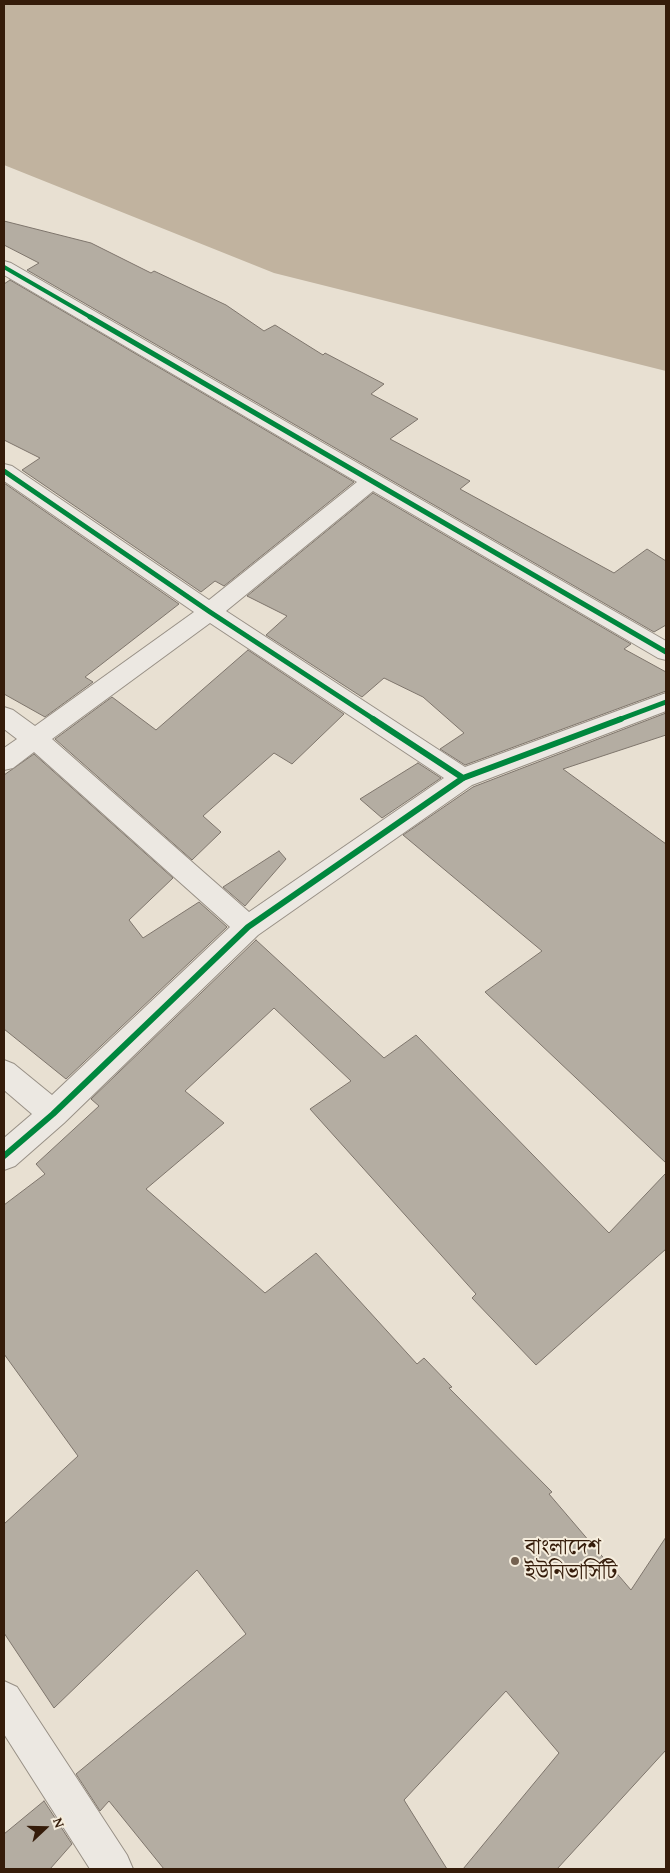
<!DOCTYPE html>
<html>
<head>
<meta charset="utf-8">
<style>
  body { margin:0 }
  #map { position:relative; width:670px; height:1873px; overflow:hidden; background:#e8e0d2; font-family:"Gentium Book Plus",serif }
  canvas { display:block }
  .frame { position:absolute; inset:0; border:5px solid #351c0a; pointer-events:none }
  .north { position:absolute; left:20px; top:1803px; width:50px; height:50px; -webkit-text-stroke:4px #f5eddd; paint-order:stroke; rotate:69deg; font-size:14px; font-weight:700; line-height:20px; text-align:center; color:#351c0a }
  .north::after { content:''; display:block; margin:auto; width:18px; height:22px; background:#351c0a; clip-path:polygon(50% 0,100% 100%,50% 72%,0 100%) }
</style>
</head>
<body>
<div id="map">
<canvas width="670" height="1873"></canvas>
<div class="frame"></div>
<div class="north">N</div>
</div>
<script>
const ctx = document.querySelector('canvas').getContext('2d');
ctx.lineJoin = 'round';
function paint(path, color) { ctx.fillStyle = color; ctx.fill(path, 'evenodd'); }
const toPath = rows => new Path2D(rows.map(r => 'M' + r).join(''));
function strokePath(path, color, width, dash) { ctx.strokeStyle = color; ctx.lineWidth = width; ctx.lineCap = dash ? 'butt' : 'round'; ctx.setLineDash(dash || []); ctx.stroke(path); }
function label(font, color, halo, rows, align = 'center') {
  ctx.font = font + ' "Gentium Book Plus","Noto Serif Bengali",serif'; ctx.lineWidth = 4; ctx.setLineDash([]); ctx.textBaseline = 'middle'; ctx.strokeStyle = halo; ctx.fillStyle = color; for (const [text, x, y, turn = 0] of rows) {
    ctx.save(); ctx.translate(x, y); ctx.rotate((+turn || 0) * Math.PI / 180); ctx.textAlign = isNaN(turn) ? turn : align; if (halo) ctx.strokeText(text, 0, 0); ctx.fillText(text, 0, 0); ctx.restore();
  }
}
const water = toPath([
  [4,4,666,4,666,371,274,273,4,165]
]);
const building = toPath([
  [4,221,91,243,151,273,154,271,226,305,264,331,275,325,323,355,325,353,384,384,371,394,418,419,390,439,470,481,460,489,614,573,647,549,666,561,666,625,654,632,27,270,39,263,4,245,4,221],
  [10,280,354,482,224,586,215,581,201,592,22,470,40,458,4,440,4,284,10,280],
  [4,483,179,604,85,677,93,682,45,717,4,694,4,483],
  [373,493,631,644,624,649,666,672,666,691,465,765,440,749,464,733,423,697,384,678,362,697,266,635,287,616,247,596,373,493],
  [248,650,344,714,292,764,274,753,203,816,221,832,192,860,55,739,112,697,156,730,248,650],
  [666,713,666,735,563,769,666,844,666,1163,485,992,542,951,403,835,473,787,666,713],
  [34,754,173,878,129,920,143,938,199,902,227,927,66,1079,4,1029,4,775,34,754],
  [418,763,441,778,382,818,360,799,418,763],
  [279,851,286,859,245,906,223,887,279,851],
  [256,940,384,1058,416,1035,609,1233,666,1173,666,1249,536,1365,472,1298,476,1294,310,1109,351,1081,274,1008,185,1091,224,1123,146,1189,265,1293,316,1253,417,1364,424,1358,452,1387,449,1388,552,1492,549,1494,631,1590,666,1537,666,1750,557,1869,463,1869,559,1753,506,1691,404,1800,447,1869,164,1869,109,1801,100,1811,76,1774,246,1634,197,1570,54,1708,4,1633,4,1524,78,1456,4,1354,4,1205,45,1174,36,1164,99,1106,91,1099,256,940],
  [44,1801,72,1844,50,1869,4,1869,4,1834,44,1801]
]);
const minor = toPath([
  [4,261,11,263,666,641,666,660,658,658,373,491,226,611,465,767,666,693,666,711,472,785,258,935,64,1123,15,1166,4,1170,4,1138,32,1114,4,1090,4,1060,14,1064,52,1095,230,927,34,752,13,768,4,770,4,748,17,739,4,729,4,707,13,710,35,726,194,612,4,481,4,464,12,466,209,600,357,482,4,275,4,261],
  [210,623,444,778,249,912,52,739,210,623],
  [4,1681,17,1687,127,1855,133,1869,90,1869,4,1734,4,1681]
]);
const cyclewayFar2 = toPath([
  [4,267,92,318]
]);
const cyclewayFar1 = toPath([
  [90,317,666,652],
  [4,471,210,612,375,720],
  [618,720,666,702]
]);
const cycleway = toPath([
  [373,719,463,778],
  [4,1156,53,1114,248,927,463,778,621,719]
]);
const markers = [
  [515,1561,5,"#746150"]
];
const nearPoinames = [
  ["বাংলাদেশ",525,1548],
  ["ইউনিভার্সিটি",525,1573]
];
paint(water, '#c1b39f');
paint(building, '#b4ada2');
strokePath(building, '#7e756c', 1);
strokePath(minor, '#989086', 2);
paint(minor, '#ece8e2');
strokePath(cyclewayFar2, '#00873e', 4);
strokePath(cyclewayFar1, '#00873e', 5);
strokePath(cycleway, '#00873e', 6);
for (const [x, y, r, color] of markers) { const dot = new Path2D(); dot.arc(x, y, r, 0, 2 * Math.PI); ctx.fillStyle = color; ctx.fill(dot); strokePath(dot, '#f5eddd', 2); }
label('22px', '#351c0a', '#f5eddd', nearPoinames, 'left');
</script>
</body>
</html>
